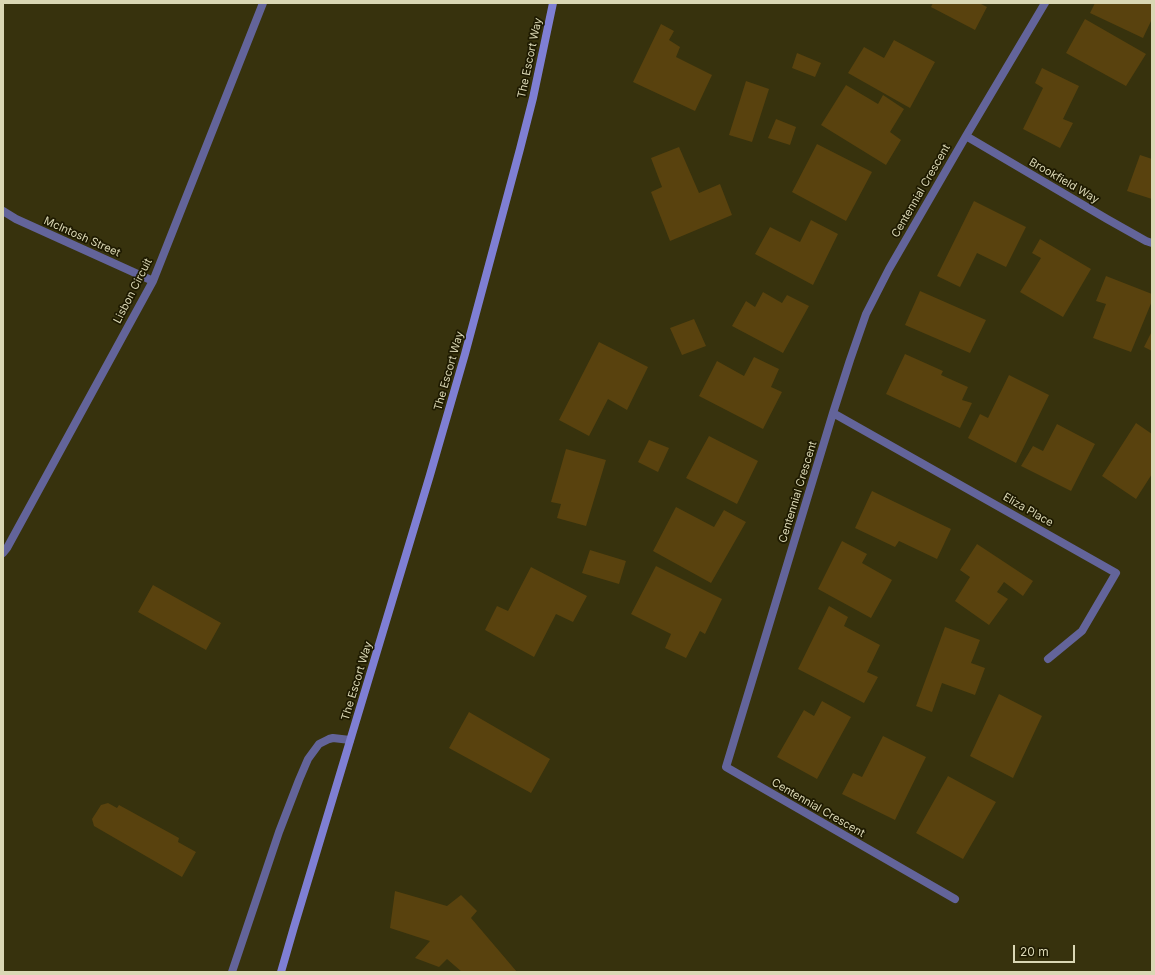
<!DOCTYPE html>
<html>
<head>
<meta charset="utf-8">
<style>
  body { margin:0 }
  #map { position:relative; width:1155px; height:975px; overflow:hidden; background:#37320d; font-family:Inter,sans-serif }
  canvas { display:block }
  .frame { position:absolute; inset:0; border:4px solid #dad7b4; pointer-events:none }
  .scale { position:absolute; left:1013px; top:945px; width:62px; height:18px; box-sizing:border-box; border:2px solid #dad7b4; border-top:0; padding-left:5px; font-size:12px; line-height:14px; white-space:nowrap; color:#dad7b4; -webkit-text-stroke:3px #1e1a00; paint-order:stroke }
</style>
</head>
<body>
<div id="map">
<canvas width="1155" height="975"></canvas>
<div class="frame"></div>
<div class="scale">20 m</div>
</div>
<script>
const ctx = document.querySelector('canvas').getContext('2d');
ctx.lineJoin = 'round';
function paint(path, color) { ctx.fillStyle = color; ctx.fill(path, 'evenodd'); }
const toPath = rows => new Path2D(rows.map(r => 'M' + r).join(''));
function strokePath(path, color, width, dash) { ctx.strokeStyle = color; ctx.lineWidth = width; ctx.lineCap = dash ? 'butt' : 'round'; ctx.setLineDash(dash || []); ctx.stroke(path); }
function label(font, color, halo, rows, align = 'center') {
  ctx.font = font + ' Inter,sans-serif'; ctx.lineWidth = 3.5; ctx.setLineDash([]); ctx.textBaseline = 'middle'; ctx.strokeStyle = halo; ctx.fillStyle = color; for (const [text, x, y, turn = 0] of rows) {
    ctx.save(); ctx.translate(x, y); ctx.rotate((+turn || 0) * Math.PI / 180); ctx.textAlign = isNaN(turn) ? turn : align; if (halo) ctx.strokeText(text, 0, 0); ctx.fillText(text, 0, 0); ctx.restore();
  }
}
const building = toPath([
  [933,3,979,3,987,7,975,30,931,7],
  [1095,3,1152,3,1152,19,1143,38,1090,13],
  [1085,19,1146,54,1126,86,1066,53],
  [661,24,674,31,669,40,680,47,676,57,712,75,695,111,633,82],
  [894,40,935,62,910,108,848,73,864,47,884,58],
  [797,53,821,63,815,77,792,68],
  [1042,68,1079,86,1063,119,1073,123,1060,148,1023,129,1043,88,1035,83],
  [746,81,769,89,752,142,729,135],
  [846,85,878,104,883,95,904,109,890,132,901,140,886,165,821,125],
  [776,119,796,127,790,145,768,138],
  [817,144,872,172,846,221,792,192],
  [679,147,699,193,720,184,732,215,670,241,651,192,662,187,651,158],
  [1140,155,1152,159,1152,199,1127,191],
  [974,201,1026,227,1006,267,977,253,960,287,937,276],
  [811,220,838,234,813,285,755,254,770,227,800,242],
  [1040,239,1091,269,1063,317,1020,292,1041,258,1032,253],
  [1106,276,1152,294,1152,301,1131,352,1093,338,1106,304,1096,301],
  [920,291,986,320,970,353,905,325],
  [763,292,782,303,787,295,809,306,783,353,732,326,746,301,755,307],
  [694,319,706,346,682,355,670,328],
  [1152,331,1152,351,1144,347],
  [599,342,648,367,627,410,608,399,589,436,559,420],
  [905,354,943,371,941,375,968,387,962,400,972,403,960,428,886,394],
  [754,357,779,369,771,387,782,392,763,429,699,396,717,361,744,376],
  [1009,375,1049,395,1016,463,968,438,980,414,988,418],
  [1136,423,1152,434,1152,474,1136,499,1102,476],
  [1057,424,1095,444,1071,491,1021,466,1033,446,1043,451],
  [709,436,758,461,737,504,686,478],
  [649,440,669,448,658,472,638,462],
  [566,449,606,460,586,526,557,518,561,504,551,502],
  [872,491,951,529,937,559,899,541,895,547,855,528],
  [676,507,714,527,724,510,746,522,711,583,653,551],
  [842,541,867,554,862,563,892,580,871,618,818,589],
  [977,544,1033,581,1023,596,1004,582,997,592,1008,599,989,625,955,601,970,577,960,570],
  [590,550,626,561,619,584,582,573],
  [656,566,722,599,705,634,700,631,686,658,665,648,671,634,631,614],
  [531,567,587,596,573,622,556,614,534,657,485,630,497,606,508,611],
  [153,585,221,623,206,650,138,612],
  [829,606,848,617,844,626,880,645,867,672,878,677,864,703,798,669],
  [945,627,980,640,971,663,985,668,975,695,942,683,932,712,916,706],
  [999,694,1042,716,1013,778,970,756],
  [822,701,851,717,817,779,777,757,804,710,814,716],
  [469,712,550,759,531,793,449,748],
  [883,736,926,757,895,820,842,794,853,773,862,777],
  [948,776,996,802,963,859,916,833],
  [108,803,117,808,119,805,179,838,178,842,196,852,182,877,94,826,92,819,101,805],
  [395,891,447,906,461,895,477,911,471,918,517,972,462,972,447,959,439,967,415,958,430,941,390,928]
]);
const minor = toPath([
  [966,136,1107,219,1146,241,1152,243],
  [3,211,16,219,153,281],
  [833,413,1116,573,1082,631,1048,659],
  [3,553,7,548,153,281,263,3],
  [955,899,726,767,833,413,850,360,866,314,889,269,966,136,1045,3],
  [232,972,279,832,299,780,308,759,319,744,329,739,333,738,350,740]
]);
const secondary = toPath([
  [281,972,294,927,430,475,465,354,520,149,533,98,553,3]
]);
const streetNames = [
  ["The Escort Way",530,58,-78],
  ["Brookfield Way",1064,181,30],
  ["Centennial Crescent",921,191,-60],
  ["McIntosh Street",82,237,24],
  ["Lisbon Circuit",133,291,-63],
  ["The Escort Way",449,371,-74],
  ["Centennial Crescent",798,492,-73],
  ["Eliza Place",1028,510,30],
  ["The Escort Way",357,681,-73],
  ["Centennial Crescent",818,808,30]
];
paint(building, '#59420e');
strokePath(minor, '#63649a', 8);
strokePath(secondary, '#7f7fd4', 8);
label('11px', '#dad7b4', '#1e1a00', streetNames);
</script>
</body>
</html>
